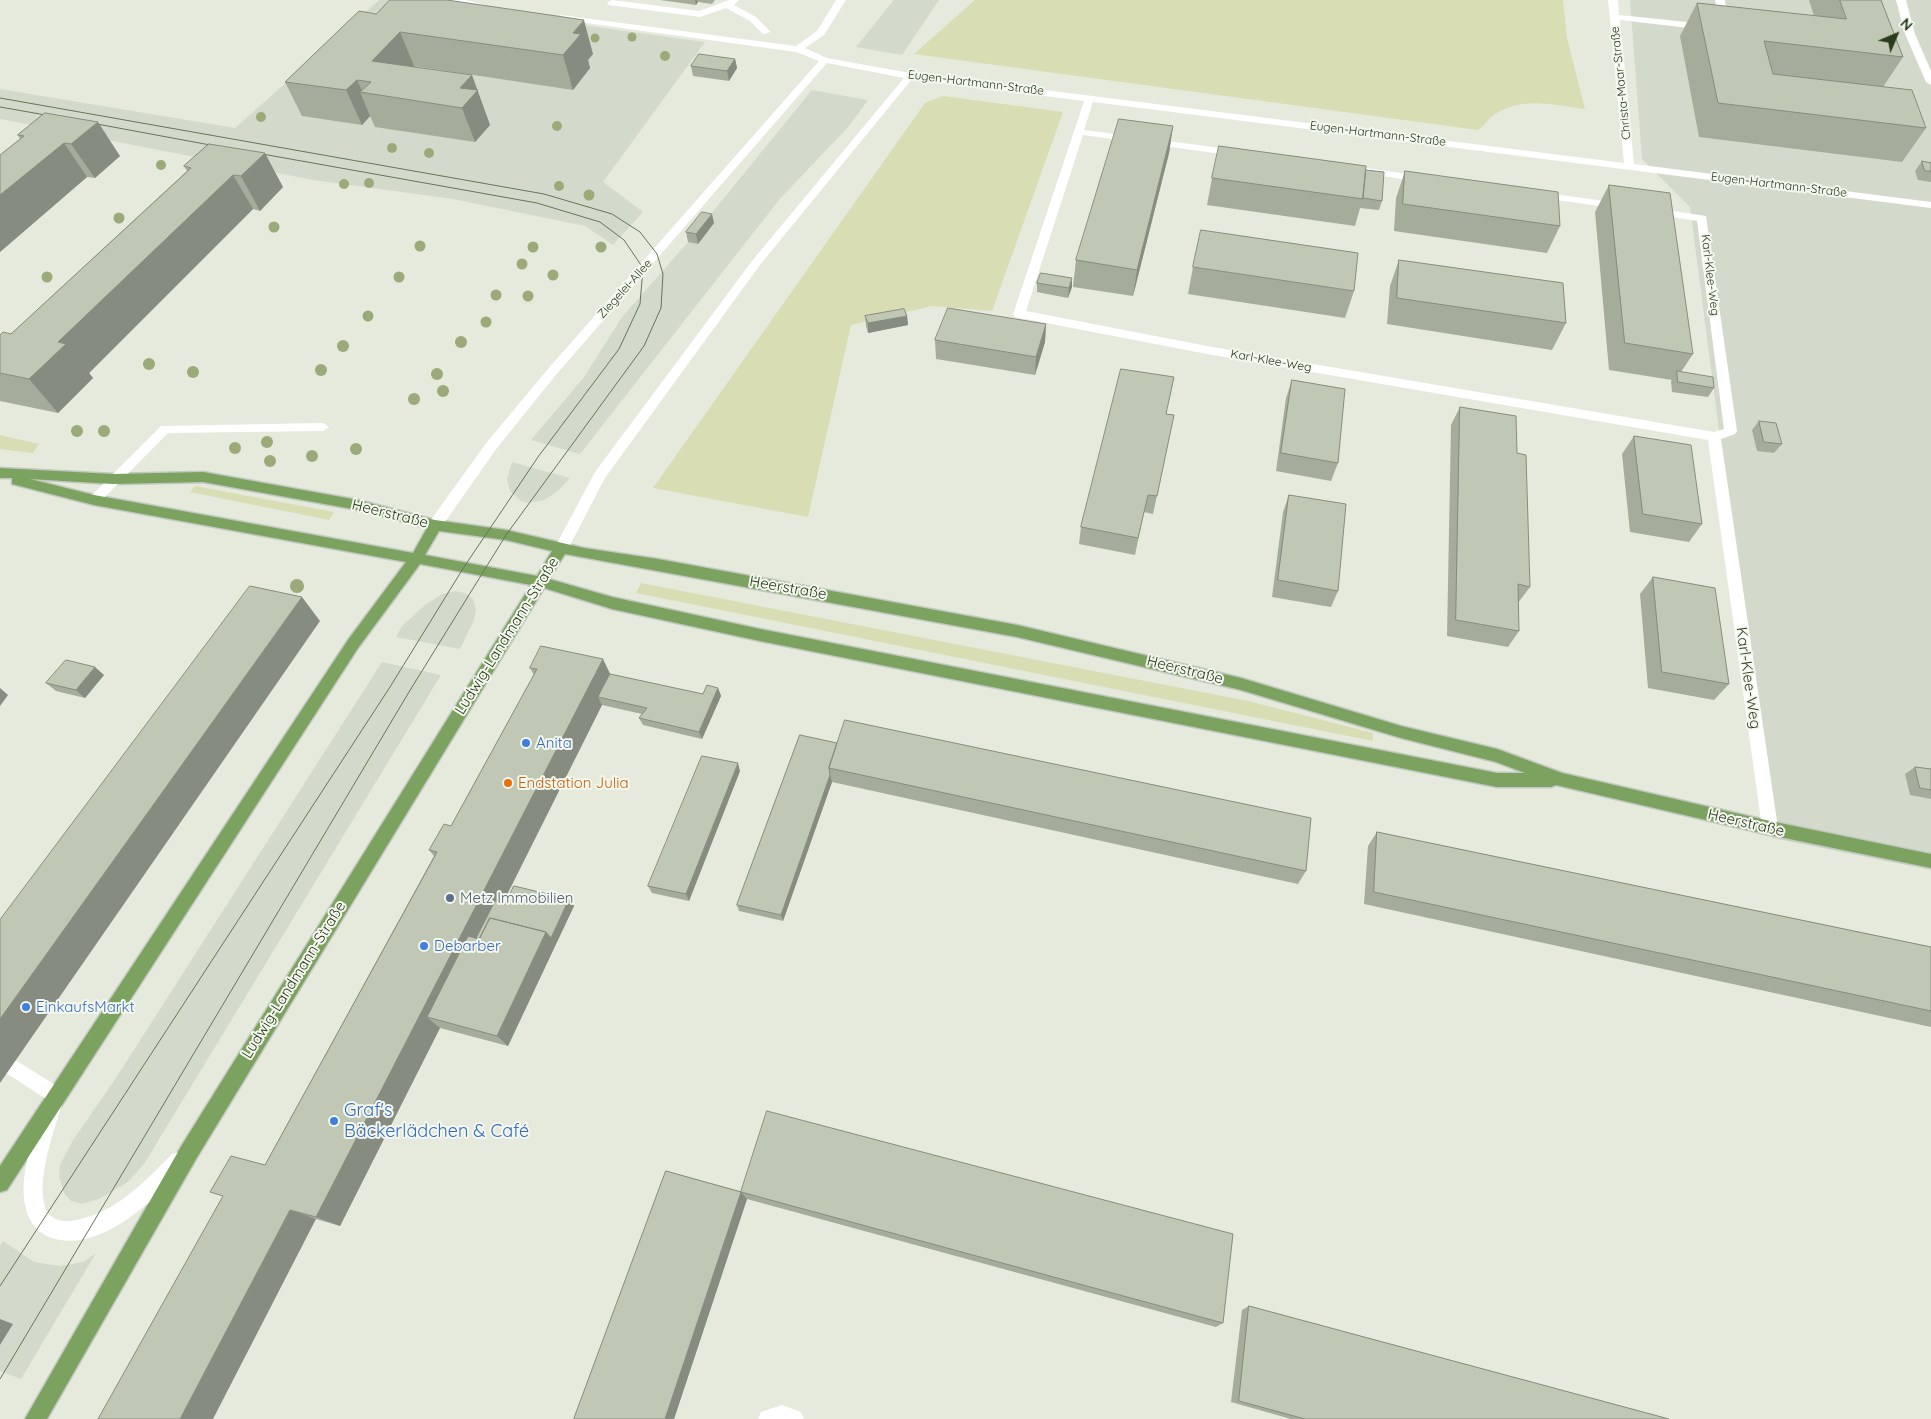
<!DOCTYPE html>
<meta charset="utf-8">
<style>
body{margin:0}
#map{position:relative;width:1931px;height:1419px;overflow:hidden;background:#e5eadd;font-family:Quicksand,sans-serif}
canvas{display:block}
.north{position:absolute;left:1871px;top:10px;width:50px;height:50px;-webkit-text-stroke:4px #f4f7ee;paint-order:stroke;rotate:45deg;font-size:14px;font-weight:700;line-height:20px;text-align:center;color:#2a3a1e}
.north::after{content:'';display:block;margin:auto;width:18px;height:22px;background:#2a3a1e;clip-path:polygon(50% 0,100% 100%,50% 72%,0 100%)}
</style>
<div id="map">
<canvas width="1931" height="1419"></canvas>
<div class="north">N</div>
</div>
<script>
const g = document.querySelector('canvas').getContext('2d');
g.lineJoin = 'round';
function paint(path, color) {
  g.fillStyle = color;
  g.fill(path, 'evenodd');
}
function stroke(path, color, width, dash) {
  g.strokeStyle = color;
  g.lineWidth = width;
  g.lineCap = dash ? 'butt' : 'round';
  g.setLineDash(dash || []);
  g.stroke(path);
}
function drawText(font, color, halo, rows, align = 'center') {
  g.font = font + ' Quicksand,sans-serif';
  g.lineWidth = 4;
  g.setLineDash([]);
  g.textBaseline = 'middle';
  g.strokeStyle = halo;
  g.fillStyle = color;
  for (const [text, x, y, turn = 0] of rows) {
    g.save();
    g.translate(x, y);
    g.rotate((+turn || 0) * Math.PI / 180);
    g.textAlign = isNaN(turn) ? turn : align;
    if (halo) g.strokeText(text, 0, 0);
    g.fillText(text, 0, 0);
    g.restore();
  }
}
paint(new Path2D(`
 M 379,0 L 401,0 L 705,42 L 603,182 L 643,212 L 613,245 L 585,226 L 453,199 L 313,180 L 0,119 L 0,89 L 235,128 Z
 M 894,0 L 939,0 L 902,55 L 856,47 Z
 M 1630,0 L 1931,0 L 1931,870 L 1772,838 L 1690,207 L 1642,159 Z
 M 812,90 L 868,100 L 849,126 L 779,200 L 580,454 L 531,440 L 584,377 L 622,317 L 688,242 Z
 M 512,462 L 570,478 L 558,491 L 544,500 L 529,503 L 521,501 L 510,491 L 507,479 Z
 M 455,591 L 465,593 L 473,599 L 476,610 L 474,620 L 460,649 L 396,637 L 402,626 L 425,605 L 442,594 Z
 M 382,662 L 441,675 L 144,1164 L 128,1182 L 99,1199 L 82,1204 L 71,1201 L 64,1193 L 59,1176 L 60,1165 L 73,1140 L 114,1081 Z
 M 3,1241 L 34,1262 L 60,1266 L 83,1262 L 96,1253 L 21,1379 L 0,1371 L 0,1246 Z`), '#d4dacb');
paint(new Path2D(`
 M 975,0 L 1563,0 L 1567,38 L 1585,109 C 1553,105 1524,96 1495,114 C 1488,118 1485,126 1478,130 L 914,54 Z
 M 943,96 L 1063,112 L 992,311 L 932,306 L 851,325 L 808,517 L 653,488 L 925,103 Z
 M 0,435 L 39,444 L 33,453 L 0,449 Z
 M 195,486 L 334,512 L 329,520 L 190,492 Z
 M 641,583 L 1248,701 L 1373,733 L 1373,741 L 636,593 Z`), '#d8ddb4');
const major = new Path2D(`
 M 0,468 L 113,474 L 203,472 L 358,500 L 435,520 L 506,530 L 584,548 L 658,559 L 1017,625 L 1241,678 L 1401,726 L 1497,749 L 1562,773 L 1770,821 L 1931,854 L 1931,868 L 1770,835 L 1556,785 L 1551,787 L 1497,787 L 760,641 L 612,609 L 544,588 L 196,1159 L 47,1419 L 25,1419 L 182,1145 L 531,585 L 420,564 L 358,648 L 7,1190 L 0,1192 L 0,1166 L 348,640 L 406,562 L 94,505 L 12,484 L 12,478 L 0,478 ZM 30,479 L 113,484 L 203,482 L 358,510 L 427,528 L 413,553 L 94,495 ZM 439,531 L 506,540 L 552,551 L 537,576 L 425,555 ZM 565,554 L 1017,637 L 1241,690 L 1401,738 L 1496,762 L 1525,773 L 1497,773 L 760,629 L 612,597 L 549,579 Z`);
stroke(major, '#c3c8c0', 3);
paint(new Path2D(`
 M 446,0 L 466,0 L 489,6 L 484,9 Z
 M 612,0 L 699,11 L 729,0 L 739,0 L 734,5 L 756,17 L 771,32 L 763,34 L 750,21 L 726,8 L 700,17 L 609,5 L 607,3 Z
 M 836,0 L 846,0 L 824,35 L 805,48 L 827,58 L 910,73 L 1624,163 L 1608,0 L 1618,0 L 1619,15 L 1706,24 L 1711,27 L 1706,30 L 1620,20 L 1634,164 L 1931,202 L 1931,208 L 1093,102 L 1084,130 L 1236,150 L 1241,153 L 1236,156 L 1083,135 L 1026,311 L 1207,346 L 1714,432 L 1724,429 L 1697,221 L 1653,214 L 1648,211 L 1653,208 L 1706,216 L 1737,431 L 1735,434 L 1721,439 L 1778,828 L 1776,833 L 1770,835 L 1764,833 L 1762,828 L 1708,440 L 1207,354 L 1015,317 L 1013,314 L 1084,101 L 912,79 L 760,265 L 605,478 L 567,551 L 557,551 L 555,547 L 595,472 L 752,261 L 904,78 L 827,63 L 555,376 L 497,448 L 440,529 L 430,529 L 428,525 L 430,521 L 487,442 L 547,370 L 819,61 L 796,52 L 564,20 L 559,17 L 561,15 L 796,46 L 817,31 Z
 M 1715,0 L 1725,0 L 1728,28 L 1720,26 Z
 M 1896,0 L 1906,0 L 1915,34 L 1931,71 L 1931,85 L 1926,82 L 1905,34 Z
 M 1366,168 L 1422,176 L 1427,179 L 1422,182 L 1362,173 L 1362,169 Z
 M 1539,192 L 1620,203 L 1625,206 L 1620,209 L 1535,197 L 1535,193 Z
 M 323,423 L 329,427 L 323,431 L 168,433 L 99,503 L 94,505 L 87,500 L 161,426 Z
 M 12,1058 L 62,1089 L 65,1095 C 56,1126 36,1175 45,1207 C 48,1217 58,1222 69,1221 C 113,1216 142,1184 172,1154 L 179,1152 L 186,1154 L 188,1161 L 186,1168 C 154,1199 97,1258 47,1236 C 32,1229 26,1214 24,1199 C 21,1165 36,1130 46,1099 L 6,1073 L 3,1067 L 6,1061 Z
 M 782,1405 L 801,1412 L 804,1419 L 758,1419 L 761,1412 Z`), '#fff');
paint(major, '#7ba25f');
stroke(new Path2D(`
 M 0,98 L 544,194 L 612,214 L 640,232 L 657,254 L 663,274 L 661,308 L 644,346 L 506,535 L 409,692 L 0,1379
 M 0,107 L 57,117
 M 86,122 L 221,147
 M 0,1286 L 390,687 L 464,567 L 538,457 L 619,349 L 640,304 L 643,268 L 624,240 L 600,222 L 537,203 L 251,152`), '#657658', 1);
g.fillStyle = '#9ca978';
for (const [x, y, r] of [
 [632,37,4.5],
 [595,38,4.5],
 [665,56,5],
 [261,117,5],
 [557,126,5],
 [392,148,5],
 [429,153,5],
 [161,165,5],
 [369,183,5],
 [344,184,5],
 [559,186,5],
 [589,195,5.5],
 [119,218,5.5],
 [274,227,5.5],
 [420,246,5.5],
 [533,247,5.5],
 [601,247,5.5],
 [522,264,5.5],
 [553,275,5.5],
 [47,277,5.5],
 [399,277,5.5],
 [496,295,5.5],
 [528,296,5.5],
 [368,316,5.5],
 [486,322,5.5],
 [461,342,6],
 [343,346,6],
 [149,364,6],
 [321,370,6],
 [193,372,6],
 [437,374,6],
 [443,391,6],
 [414,399,6],
 [77,431,6],
 [104,431,6],
 [267,442,6],
 [235,448,6],
 [356,449,6],
 [312,456,6],
 [270,461,6],
 [297,586,7]
]) {
  g.beginPath();
  g.arc(x, y, r, 0, 2 * Math.PI);
  g.fill();
}
paint(new Path2D(`
 M 660,0 L 715,0 L 712,4 L 698,2 L 696,5 Z
 M 1809,0 L 1881,0 L 1903,57 L 1883,87 L 1926,128 L 1902,162 L 1699,137 L 1680,36 L 1697,3 L 1814,16 Z
 M 359,11 L 593,54 L 588,60 L 590,68 L 573,90 L 414,66 L 477,90 L 490,125 L 475,142 L 375,127 L 370,116 L 362,125 L 302,116 L 285,82 Z
 M 735,59 L 737,68 L 729,81 L 693,76 L 691,66 Z
 M 45,113 L 120,156 L 95,178 L 87,177 L 0,252 L 0,155 L 20,139 L 18,135 Z
 M 1173,126 L 1169,153 L 1133,296 L 1073,287 L 1076,260 Z
 M 209,144 L 283,187 L 260,211 L 253,209 L 89,373 L 93,378 L 58,413 L 0,401 L 0,335 L 11,334 L 187,171 L 184,166 Z
 M 1922,161 L 1931,163 L 1931,182 L 1918,180 L 1915,171 Z
 M 1366,170 L 1382,201 L 1379,210 L 1360,208 L 1355,226 L 1207,205 L 1212,178 Z
 M 1405,171 L 1560,226 L 1547,253 L 1394,231 L 1396,198 Z
 M 1609,185 L 1693,354 L 1681,372 L 1714,388 L 1708,397 L 1672,392 L 1671,381 L 1672,380 L 1609,370 L 1595,212 Z
 M 714,223 L 698,244 L 688,242 L 686,232 Z
 M 1399,260 L 1566,323 L 1552,350 L 1387,324 L 1390,286 Z
 M 1193,267 L 1354,291 L 1345,318 L 1188,294 Z
 M 1072,278 L 1072,287 L 1068,298 L 1037,292 L 1037,283 Z
 M 865,316 L 907,316 L 908,325 L 868,333 L 866,326 Z
 M 1046,324 L 1045,342 L 1035,375 L 936,359 L 935,340 Z
 M 1292,380 L 1338,463 L 1331,481 L 1276,471 L 1286,398 Z
 M 1460,407 L 1517,453 L 1530,587 L 1518,603 L 1519,631 L 1508,647 L 1447,636 L 1451,425 Z
 M 1166,414 L 1174,415 L 1153,514 L 1144,512 L 1135,555 L 1079,544 L 1081,527 Z
 M 1759,421 L 1782,444 L 1774,453 L 1757,451 L 1752,430 Z
 M 1634,436 L 1702,524 L 1689,542 L 1630,532 L 1622,454 Z
 M 1289,495 L 1338,591 L 1331,607 L 1272,597 L 1283,512 Z
 M 1653,577 L 1729,684 L 1714,700 L 1648,688 L 1640,594 Z
 M 530,668 L 610,674 L 703,694 L 718,688 L 721,696 L 702,739 L 643,725 L 639,718 L 642,714 L 602,705 L 503,903 L 505,904 L 569,899 L 574,906 L 508,1046 L 440,1028 L 340,1226 L 316,1219 L 223,1197 L 265,1165 L 434,856 L 429,850 L 451,826 L 534,675 Z
 M 104,675 L 85,698 L 56,691 L 46,683 Z
 M 800,735 L 1306,871 L 1298,884 L 832,782 L 783,921 L 739,911 L 737,905 Z
 M 1915,767 L 1931,769 L 1931,799 L 1910,795 L 1905,774 Z
 M 740,771 L 689,901 L 652,893 L 648,886 Z
 M 1377,832 L 1931,947 L 1931,1027 L 1364,904 L 1368,846 Z
 M 666,1171 L 1223,1323 L 1216,1327 L 747,1199 L 674,1419 L 574,1419 Z
 M 1249,1306 L 1669,1419 L 1291,1419 L 1231,1402 L 1242,1310 Z`), '#a5ac9c');
paint(new Path2D(`
 M 695,0 L 697,0 L 698,2 L 696,5 Z
 M 584,20 L 593,54 L 588,60 L 590,68 L 573,90 L 563,55 L 573,33 Z
 M 400,32 L 414,66 L 386,95 L 372,61 Z
 M 735,59 L 737,68 L 729,81 L 727,71 Z
 M 472,75 L 490,125 L 475,142 L 462,108 L 460,88 Z
 M 357,80 L 363,93 L 360,92 L 370,116 L 362,125 L 346,90 Z
 M 98,122 L 120,156 L 95,178 L 71,144 Z
 M 1173,126 L 1169,153 L 1133,296 L 1137,270 Z
 M 64,143 L 87,177 L 0,252 L 0,195 Z
 M 265,153 L 283,187 L 260,211 L 241,176 Z
 M 233,175 L 253,209 L 89,373 L 93,378 L 58,413 L 29,379 L 58,342 Z
 M 712,214 L 714,223 L 698,244 L 696,234 Z
 M 1072,278 L 1072,287 L 1068,298 L 1069,288 Z
 M 907,316 L 908,325 L 868,333 L 868,323 Z
 M 1046,324 L 1045,342 L 1035,375 L 1036,357 Z
 M 302,597 L 320,621 L 0,1083 L 0,1019 Z
 M 603,659 L 614,682 L 598,697 L 602,705 L 482,944 L 427,1017 L 440,1028 L 340,1226 L 316,1217 Z
 M 95,667 L 104,675 L 85,698 L 76,690 Z
 M 0,688 L 8,695 L 0,706 Z
 M 718,688 L 721,696 L 702,739 L 699,732 Z
 M 738,763 L 740,771 L 689,901 L 686,894 Z
 M 830,775 L 832,782 L 783,921 L 781,915 Z
 M 569,899 L 574,906 L 556,944 L 551,938 Z
 M 546,932 L 556,944 L 508,1046 L 497,1036 Z
 M 741,1192 L 747,1199 L 674,1419 L 665,1419 Z
 M 290,1210 L 316,1219 L 213,1419 L 180,1419 Z
 M 0,1319 L 13,1324 L 0,1345 Z`), '#868c7f');
const building = new Path2D(`
 M 390,0 L 447,0 L 584,20 L 573,33 L 581,34 L 563,55 L 400,32 L 372,61 L 472,75 L 460,88 L 478,90 L 462,108 L 360,92 L 371,82 L 357,80 L 346,90 L 285,82 L 359,11 L 376,14 Z
 M 1840,0 L 1881,0 L 1903,57 L 1764,41 L 1773,74 L 1912,90 L 1926,128 L 1718,103 L 1697,3 L 1846,19 Z
 M 699,54 L 735,59 L 727,71 L 691,66 Z
 M 45,113 L 98,122 L 71,144 L 64,143 L 0,195 L 0,155 L 24,136 L 18,135 Z
 M 1119,119 L 1173,126 L 1137,270 L 1076,260 Z
 M 209,144 L 265,153 L 241,176 L 233,175 L 58,342 L 66,344 L 29,379 L 0,373 L 0,335 L 3,332 L 11,334 L 191,168 L 184,166 Z
 M 1219,146 L 1366,166 L 1363,199 L 1212,178 Z
 M 1922,161 L 1931,163 L 1931,171 L 1925,171 Z
 M 1366,170 L 1384,172 L 1382,201 L 1363,198 Z
 M 1405,171 L 1558,192 L 1560,226 L 1403,204 Z
 M 1609,185 L 1670,193 L 1693,354 L 1625,343 Z
 M 702,212 L 712,214 L 696,234 L 686,232 Z
 M 1201,230 L 1358,253 L 1354,291 L 1193,267 Z
 M 1399,260 L 1563,283 L 1566,323 L 1397,298 Z
 M 1041,273 L 1072,278 L 1069,288 L 1037,283 Z
 M 948,308 L 1046,324 L 1036,357 L 935,340 Z
 M 904,309 L 907,316 L 868,323 L 865,316 Z
 M 1121,369 L 1174,377 L 1166,414 L 1174,415 L 1157,496 L 1148,495 L 1138,538 L 1081,527 Z
 M 1677,371 L 1713,377 L 1714,388 L 1678,382 Z
 M 1292,380 L 1345,389 L 1338,463 L 1281,453 Z
 M 1460,407 L 1516,416 L 1517,453 L 1526,455 L 1530,587 L 1518,584 L 1519,631 L 1456,620 Z
 M 1759,421 L 1776,423 L 1782,444 L 1764,442 Z
 M 1634,436 L 1691,445 L 1702,524 L 1643,514 Z
 M 1289,495 L 1346,504 L 1338,591 L 1278,580 Z
 M 1653,577 L 1715,588 L 1729,684 L 1662,672 Z
 M 250,586 L 302,597 L 0,1019 L 0,920 Z
 M 541,646 L 603,659 L 316,1217 L 290,1210 L 180,1419 L 98,1419 L 223,1196 L 210,1192 L 231,1156 L 265,1165 L 437,852 L 429,850 L 444,824 L 451,826 L 537,669 L 530,668 Z
 M 66,660 L 95,667 L 76,690 L 46,683 Z
 M 610,674 L 703,694 L 707,685 L 718,688 L 699,732 L 639,718 L 647,708 L 598,697 Z
 M 845,720 L 1311,818 L 1306,871 L 829,768 Z
 M 800,735 L 837,743 L 829,768 L 830,775 L 781,915 L 737,905 Z
 M 702,756 L 738,763 L 686,894 L 648,886 Z
 M 1915,767 L 1931,769 L 1931,790 L 1920,788 Z
 M 1377,832 L 1931,947 L 1931,1011 L 1374,892 Z
 M 514,886 L 569,899 L 551,938 L 546,932 L 490,918 L 479,939 L 476,938 L 495,901 L 505,904 Z
 M 490,918 L 546,932 L 497,1036 L 427,1017 L 468,936 L 479,939 Z
 M 767,1111 L 1233,1234 L 1223,1323 L 741,1192 Z
 M 666,1171 L 741,1192 L 665,1419 L 574,1419 Z
 M 1249,1306 L 1669,1419 L 1305,1419 L 1239,1401 Z`);
paint(building, '#c0c8b5');
stroke(building, '#868c7f', 1);
for (const [x, y, r, color] of [
 [526,743,5,"#3f7fe0"],
 [508,783,5,"#e8710a"],
 [450,898,5,"#5c6f8a"],
 [424,946,5,"#3f7fe0"],
 [26,1007,5,"#3f7fe0"],
 [334,1121,5,"#3f7fe0"]
]) {
  const dot = new Path2D();
  dot.arc(x, y, r, 0, 2 * Math.PI);
  g.fillStyle = color;
  g.fill(dot);
  stroke(dot, '#f4f7ee', 2);
}
drawText('12px', '#2a3a1e', '#f4f7ee', [
 ["Eugen-Hartmann-Straße",976,83,7],
 ["Christa-Maar-Straße",1621,83,-96],
 ["Eugen-Hartmann-Straße",1378,134,7],
 ["Eugen-Hartmann-Straße",1779,185,7],
 ["Karl-Klee-Weg",1710,275,83],
 ["Ziegelei-Allee",625,289,-48],
 ["Karl-Klee-Weg",1271,361,10]
]);
drawText('15px', '#2a3a1e', '#f4f7ee', [
 ["Heerstraße",390,514,14],
 ["Heerstraße",788,588,10],
 ["Ludwig-Landmann-Straße",507,636,-58],
 ["Heerstraße",1185,670,14],
 ["Karl-Klee-Weg",1748,678,82],
 ["Heerstraße",1746,823,13],
 ["Ludwig-Landmann-Straße",294,980,-58]
]);
drawText('15px', '#366cbe', '#f4f7ee', [
 ["Anita",536,743],
 ["Debarber",434,946],
 ["EinkaufsMarkt",36,1007]
], 'left');
drawText('15px', '#c56008', '#f4f7ee', [
 ["Endstation Julia",518,783]
], 'left');
drawText('15px', '#4e5e75', '#f4f7ee', [
 ["Metz Immobilien",460,898]
], 'left');
drawText('18px', '#366cbe', '#f4f7ee', [
 ["Graf's",344,1111],
 ["Bäckerlädchen & Café",344,1132]
], 'left');
</script>
